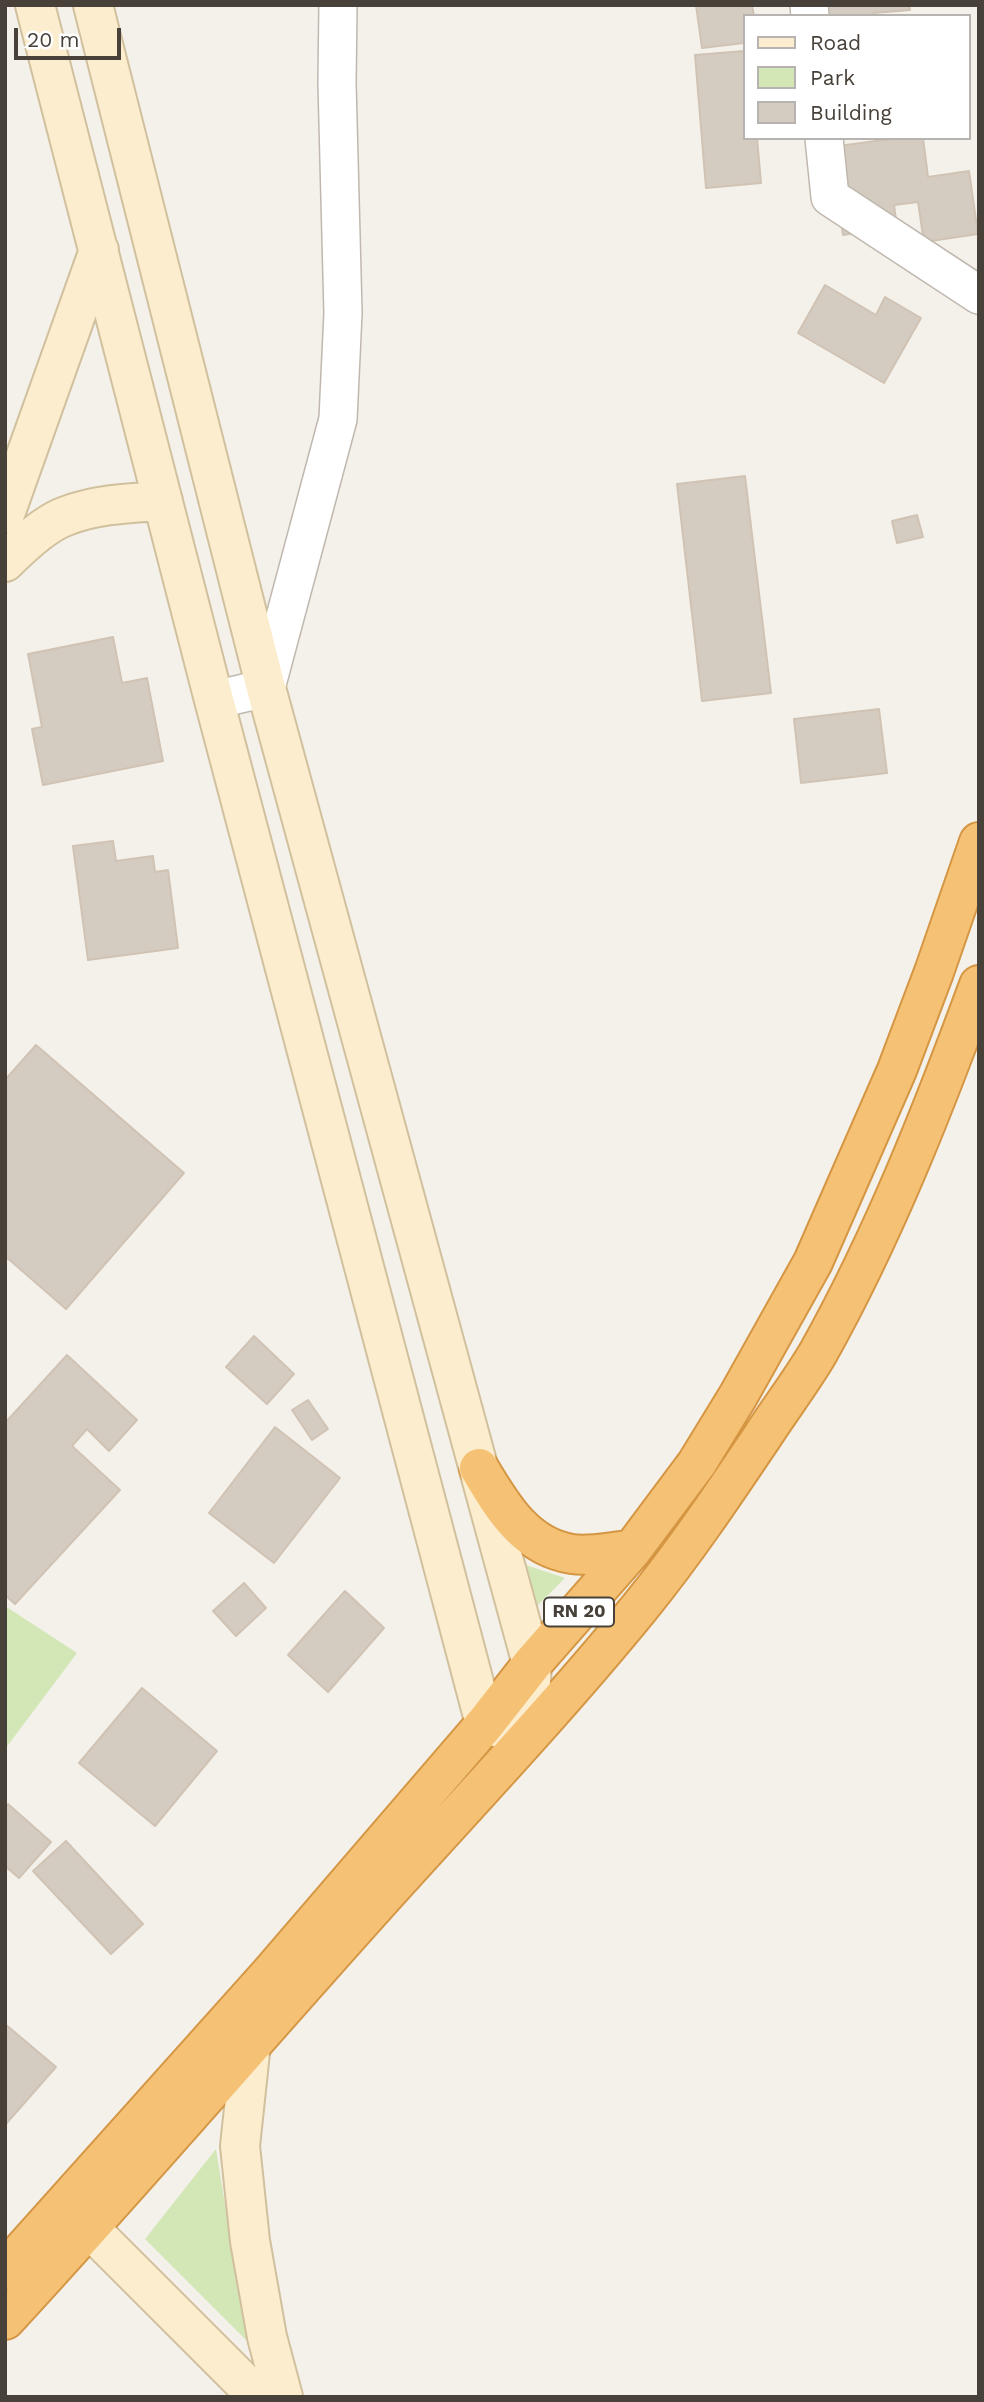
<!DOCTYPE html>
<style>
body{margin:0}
#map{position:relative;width:984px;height:2402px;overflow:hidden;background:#f4f1eb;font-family:"Work Sans",sans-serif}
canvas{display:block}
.frame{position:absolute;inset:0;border:7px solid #484139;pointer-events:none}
.legend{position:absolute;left:743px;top:14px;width:228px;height:126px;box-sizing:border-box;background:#fff;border:2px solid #b6b3b0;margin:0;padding:9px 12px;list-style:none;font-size:21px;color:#484139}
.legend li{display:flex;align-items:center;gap:14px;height:35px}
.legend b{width:35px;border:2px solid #b6b3b0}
.scale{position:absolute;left:14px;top:28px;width:107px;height:32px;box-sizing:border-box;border:4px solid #484139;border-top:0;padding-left:9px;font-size:21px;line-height:24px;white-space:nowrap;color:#484139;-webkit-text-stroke:5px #fff;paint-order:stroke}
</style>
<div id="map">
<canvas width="984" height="2402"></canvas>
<div class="frame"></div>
<ul class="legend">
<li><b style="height:9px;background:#fcedce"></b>Road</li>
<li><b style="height:19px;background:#d3e6b6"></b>Park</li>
<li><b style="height:19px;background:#d5ccc1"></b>Building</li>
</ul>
<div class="scale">20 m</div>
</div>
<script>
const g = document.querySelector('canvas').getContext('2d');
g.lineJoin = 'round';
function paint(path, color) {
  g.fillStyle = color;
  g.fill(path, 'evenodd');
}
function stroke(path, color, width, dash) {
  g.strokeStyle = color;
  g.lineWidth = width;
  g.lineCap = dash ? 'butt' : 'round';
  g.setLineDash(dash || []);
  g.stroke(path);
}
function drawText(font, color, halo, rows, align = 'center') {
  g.font = font + ' "Work Sans",sans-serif';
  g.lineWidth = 5;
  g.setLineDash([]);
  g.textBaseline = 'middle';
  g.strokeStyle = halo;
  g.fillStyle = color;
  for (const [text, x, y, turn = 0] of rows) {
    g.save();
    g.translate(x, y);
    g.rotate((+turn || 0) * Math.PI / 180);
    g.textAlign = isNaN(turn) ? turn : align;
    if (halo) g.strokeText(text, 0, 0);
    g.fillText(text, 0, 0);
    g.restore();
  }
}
paint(new Path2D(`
 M 523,1564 L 565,1578 L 537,1606 Z
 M 5,1606 L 77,1653 L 5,1749 Z
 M 216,2149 L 247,2341 L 145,2239 Z`), '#d3e6b6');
const building = new Path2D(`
 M 696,5 L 752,5 L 754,16 L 744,16 L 744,43 L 702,48 Z
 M 816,5 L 909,5 L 910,10 L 874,13 L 874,16 L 817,16 Z
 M 744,51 L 744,138 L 757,138 L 761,183 L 706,188 L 695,55 Z
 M 898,138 L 923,138 L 928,177 L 969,171 L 978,234 L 924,242 L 918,202 L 894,205 L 897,227 L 843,235 L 831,147 Z
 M 825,285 L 876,315 L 885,297 L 921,318 L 884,383 L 798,333 Z
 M 745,476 L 771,693 L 702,701 L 677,484 Z
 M 917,515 L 923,537 L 897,543 L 892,521 Z
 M 113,637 L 122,683 L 147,678 L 163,761 L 43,785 L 32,729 L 42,727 L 28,654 Z
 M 879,709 L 887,773 L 801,783 L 794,719 Z
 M 113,841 L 116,861 L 153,856 L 155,872 L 168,870 L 178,948 L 88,960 L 73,846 Z
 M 36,1045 L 184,1173 L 66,1309 L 5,1256 L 5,1080 Z
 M 254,1336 L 294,1374 L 267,1404 L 226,1367 Z
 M 67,1355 L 137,1420 L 109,1451 L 87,1429 L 72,1446 L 120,1490 L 15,1604 L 5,1595 L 5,1423 Z
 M 308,1400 L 328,1429 L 312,1440 L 292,1410 Z
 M 275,1427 L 340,1478 L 274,1563 L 209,1513 Z
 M 244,1583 L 266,1608 L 236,1636 L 213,1611 Z
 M 345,1591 L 384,1628 L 328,1692 L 288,1655 Z
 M 142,1688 L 217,1751 L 155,1826 L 79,1763 Z
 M 8,1804 L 51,1842 L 19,1878 L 5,1866 L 5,1808 Z
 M 66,1841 L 143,1924 L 111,1954 L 33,1871 Z
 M 5,2024 L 56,2067 L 5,2125 Z`);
paint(building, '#d5ccc1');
stroke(building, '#d0c3b4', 2);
const street = new Path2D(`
 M 809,5 L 810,16
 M 824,138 L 830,197 L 979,295
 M 214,700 L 266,688 L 338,419 L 343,313 L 337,83 L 338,5`);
const secondary = new Path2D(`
 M 35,5 L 214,700 L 485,1724 L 528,1736 L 532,1664 L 266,688 L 93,5
 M 5,514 L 99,250
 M 5,562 C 20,547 46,523 66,516 C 97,504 130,503 163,501
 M 251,2043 L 240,2146 L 250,2241 L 267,2337 L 283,2397
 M 89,2228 L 258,2397`);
const highway = new Path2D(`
 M 479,1468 C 501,1505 525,1547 572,1554 C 590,1557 613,1551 632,1550
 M 5,2270 L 270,1974 L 485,1724 L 532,1664 L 632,1550 L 697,1463 L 738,1396 L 813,1262 L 897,1070 L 934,972 L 979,842
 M 5,2320 C 136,2178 261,2032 390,1889 C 474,1796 561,1704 640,1607 C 684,1553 723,1495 762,1437 C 780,1409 801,1382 818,1353 C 883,1237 933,1110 979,985`);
stroke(street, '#c0b8ae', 40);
stroke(secondary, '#d1c09d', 42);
stroke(highway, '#d59644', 42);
stroke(street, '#fff', 37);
stroke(secondary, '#fcedce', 38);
stroke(highway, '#f5c275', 38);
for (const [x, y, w] of [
 [579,1612,70]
]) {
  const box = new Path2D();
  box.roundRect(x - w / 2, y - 14.5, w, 29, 5);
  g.fillStyle = '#fff';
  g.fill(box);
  stroke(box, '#484139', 2);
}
drawText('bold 18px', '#484139', null, [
 ["RN 20",579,1612]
]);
</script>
